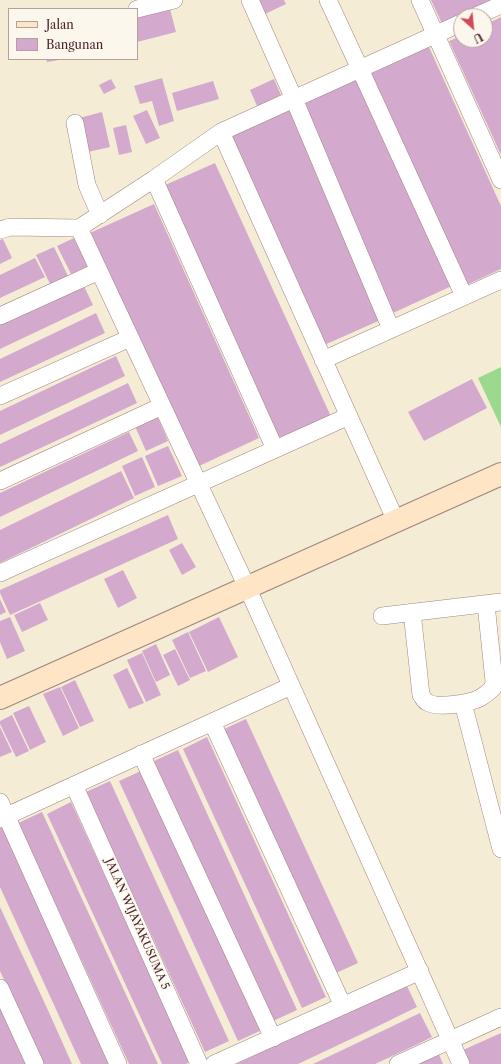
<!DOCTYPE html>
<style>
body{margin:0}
#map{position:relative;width:501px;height:1064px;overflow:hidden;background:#f5ecd6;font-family:"Libre Caslon Text",serif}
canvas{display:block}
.legend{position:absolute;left:8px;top:8px;width:130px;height:52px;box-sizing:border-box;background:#fbf7ec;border:1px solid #b4a19f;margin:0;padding:5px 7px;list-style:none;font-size:12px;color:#4a1f2b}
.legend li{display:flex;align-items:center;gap:8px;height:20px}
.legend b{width:20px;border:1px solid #b4a19f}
.north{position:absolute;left:453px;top:8px;width:40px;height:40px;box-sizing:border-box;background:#fbf7ec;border:1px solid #b4a19f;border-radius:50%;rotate:153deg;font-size:11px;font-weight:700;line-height:16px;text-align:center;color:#4a1f2b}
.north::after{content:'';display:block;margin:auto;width:14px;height:18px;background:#d1495b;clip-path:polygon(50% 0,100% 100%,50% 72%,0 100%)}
</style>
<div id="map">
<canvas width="501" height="1064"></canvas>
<ul class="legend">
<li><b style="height:5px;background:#fde5c5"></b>Jalan</li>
<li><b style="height:11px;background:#d3aace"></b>Bangunan</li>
</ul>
<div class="north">U</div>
</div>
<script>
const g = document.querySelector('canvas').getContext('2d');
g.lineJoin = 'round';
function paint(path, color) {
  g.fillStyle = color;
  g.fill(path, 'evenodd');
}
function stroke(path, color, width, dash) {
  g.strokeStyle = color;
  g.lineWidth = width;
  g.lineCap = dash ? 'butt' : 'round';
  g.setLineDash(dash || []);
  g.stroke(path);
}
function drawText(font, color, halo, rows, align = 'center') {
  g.font = font + ' "Libre Caslon Text",serif';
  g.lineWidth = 3;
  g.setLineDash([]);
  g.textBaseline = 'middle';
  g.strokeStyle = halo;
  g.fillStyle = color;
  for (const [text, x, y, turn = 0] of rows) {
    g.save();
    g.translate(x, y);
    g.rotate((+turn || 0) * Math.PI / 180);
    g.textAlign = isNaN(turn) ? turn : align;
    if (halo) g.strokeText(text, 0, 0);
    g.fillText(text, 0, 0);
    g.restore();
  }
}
paint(new Path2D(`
 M 501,367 L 501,427 L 478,378 Z`), '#9bd98e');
paint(new Path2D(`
 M 256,0 L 284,0 L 286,4 L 263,15 Z
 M 431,0 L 499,0 L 443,26 Z
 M 170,9 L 176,32 L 137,42 L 137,17 Z
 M 501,17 L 501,155 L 449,41 L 461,36 L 461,40 L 485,40 L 485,25 Z
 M 429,47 L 501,206 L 501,269 L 462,287 L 366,76 Z
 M 46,59 L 59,59 L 59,60 L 47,62 Z
 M 360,73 L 456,284 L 393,313 L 297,102 Z
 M 162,78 L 174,121 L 159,126 L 152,101 L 140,104 L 134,86 Z
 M 111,79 L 116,88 L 104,94 L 99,85 Z
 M 274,79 L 281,95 L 257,106 L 250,90 Z
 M 213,81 L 219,99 L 177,111 L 172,93 Z
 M 289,107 L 385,318 L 322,346 L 226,136 Z
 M 147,110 L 160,138 L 146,144 L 133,116 Z
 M 102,112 L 110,147 L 88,152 L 79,118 Z
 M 126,125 L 132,152 L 119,155 L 113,128 Z
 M 215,163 L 333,421 L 281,444 L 163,186 Z
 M 154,204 L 259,438 L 197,467 L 90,233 Z
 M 74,238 L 88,266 L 71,274 L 57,246 Z
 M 3,239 L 12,258 L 0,264 L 0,240 Z
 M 54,247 L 68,276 L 50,284 L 36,255 Z
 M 35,258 L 45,277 L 0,298 L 0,275 Z
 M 84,286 L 93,305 L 0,349 L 0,325 Z
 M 96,313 L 105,333 L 0,382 L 0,359 Z
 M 116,356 L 125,376 L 0,435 L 0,411 Z
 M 472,379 L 487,408 L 424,441 L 408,412 Z
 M 128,383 L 137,403 L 0,467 L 0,444 Z
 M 156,413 L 168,441 L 146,451 L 134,424 Z
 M 129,432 L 138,451 L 0,517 L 0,493 Z
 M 168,446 L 182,476 L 158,486 L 145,456 Z
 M 142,457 L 155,487 L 135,496 L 122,466 Z
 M 121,471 L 134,498 L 0,563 L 0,530 Z
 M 168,515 L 178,539 L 10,615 L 0,593 L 0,590 Z
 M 182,543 L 196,567 L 182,575 L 169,550 Z
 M 123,570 L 137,598 L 118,608 L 104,579 Z
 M 0,599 L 6,612 L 0,615 Z
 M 40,603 L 48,620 L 22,632 L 14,615 Z
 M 10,617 L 25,651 L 7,659 L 0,642 L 0,621 Z
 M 219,617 L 238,657 L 208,672 L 189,632 Z
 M 188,632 L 206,671 L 190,678 L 172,640 Z
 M 156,644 L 170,675 L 156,682 L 142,651 Z
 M 175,649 L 190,680 L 178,686 L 163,655 Z
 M 142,653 L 161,695 L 146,702 L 127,660 Z
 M 127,668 L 144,703 L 129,709 L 113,675 Z
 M 75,680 L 94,721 L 80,727 L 61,687 Z
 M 60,687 L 79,728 L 63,736 L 43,694 Z
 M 29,706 L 46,742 L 30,750 L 13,713 Z
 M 12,715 L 29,751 L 16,757 L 0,724 L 0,721 Z
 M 246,719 L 358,963 L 334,974 L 222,730 Z
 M 0,727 L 12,752 L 0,757 Z
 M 207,737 L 326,997 L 302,1008 L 183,749 Z
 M 178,750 L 297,1010 L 273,1021 L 154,761 Z
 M 143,770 L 262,1030 L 238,1041 L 119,781 Z
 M 110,781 L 229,1041 L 205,1052 L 86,792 Z
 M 71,802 L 190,1062 L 186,1064 L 162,1064 L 54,829 L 47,814 Z
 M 42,812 L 158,1064 L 129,1064 L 63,920 L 18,823 Z
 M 0,822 L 110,1064 L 81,1064 L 0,887 Z
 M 0,907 L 47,1008 L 72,1064 L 43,1064 L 0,971 Z
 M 406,984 L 417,1007 L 368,1031 L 298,1064 L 236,1064 Z
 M 0,1007 L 26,1064 L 0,1064 Z
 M 420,1013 L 432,1037 L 416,1045 L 375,1064 L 313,1064 Z
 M 501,1033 L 501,1064 L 469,1064 L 463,1050 Z
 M 438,1052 L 443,1064 L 413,1064 Z`), '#d3aace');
const street = new Path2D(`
 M 250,0 L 294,99 L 391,329
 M 328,0 L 360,69 L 464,296
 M 420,0 L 501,180
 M 137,9 L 174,0
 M 476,16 L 501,5
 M 75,123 L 87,185 L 100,215
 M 221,132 L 396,521
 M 154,179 L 275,449
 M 79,228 L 247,587 L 461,1064
 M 0,230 L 10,227 L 79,228 L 154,179 L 221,132 L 461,23
 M 0,316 L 99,271
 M 323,360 L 501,280
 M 0,396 L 130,338
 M 0,481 L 162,406
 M 0,573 L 349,416
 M 412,612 L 421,695 C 423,697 424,701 427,702 C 437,709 470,703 480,698 C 485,695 489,692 493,688 L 494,681 L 486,604
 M 382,616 L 501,602
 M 463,703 L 501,849
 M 212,722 L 343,1006
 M 141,754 L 273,1038
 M 74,785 L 199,1064
 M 0,802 L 118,1064
 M 0,819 L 291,686
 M 0,988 L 35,1064
 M 214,1064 L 420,971
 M 398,1064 L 501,1017`);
const secondary = new Path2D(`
 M 0,698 L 501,474`);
stroke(street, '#a08680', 18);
stroke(secondary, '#a08680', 24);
stroke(street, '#fff', 17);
stroke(secondary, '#fde5c5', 22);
drawText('11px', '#4a1f2b', '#fbf7ec', [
 ["JALAN WIJAYAKUSUMA 5",137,924,66]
]);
</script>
